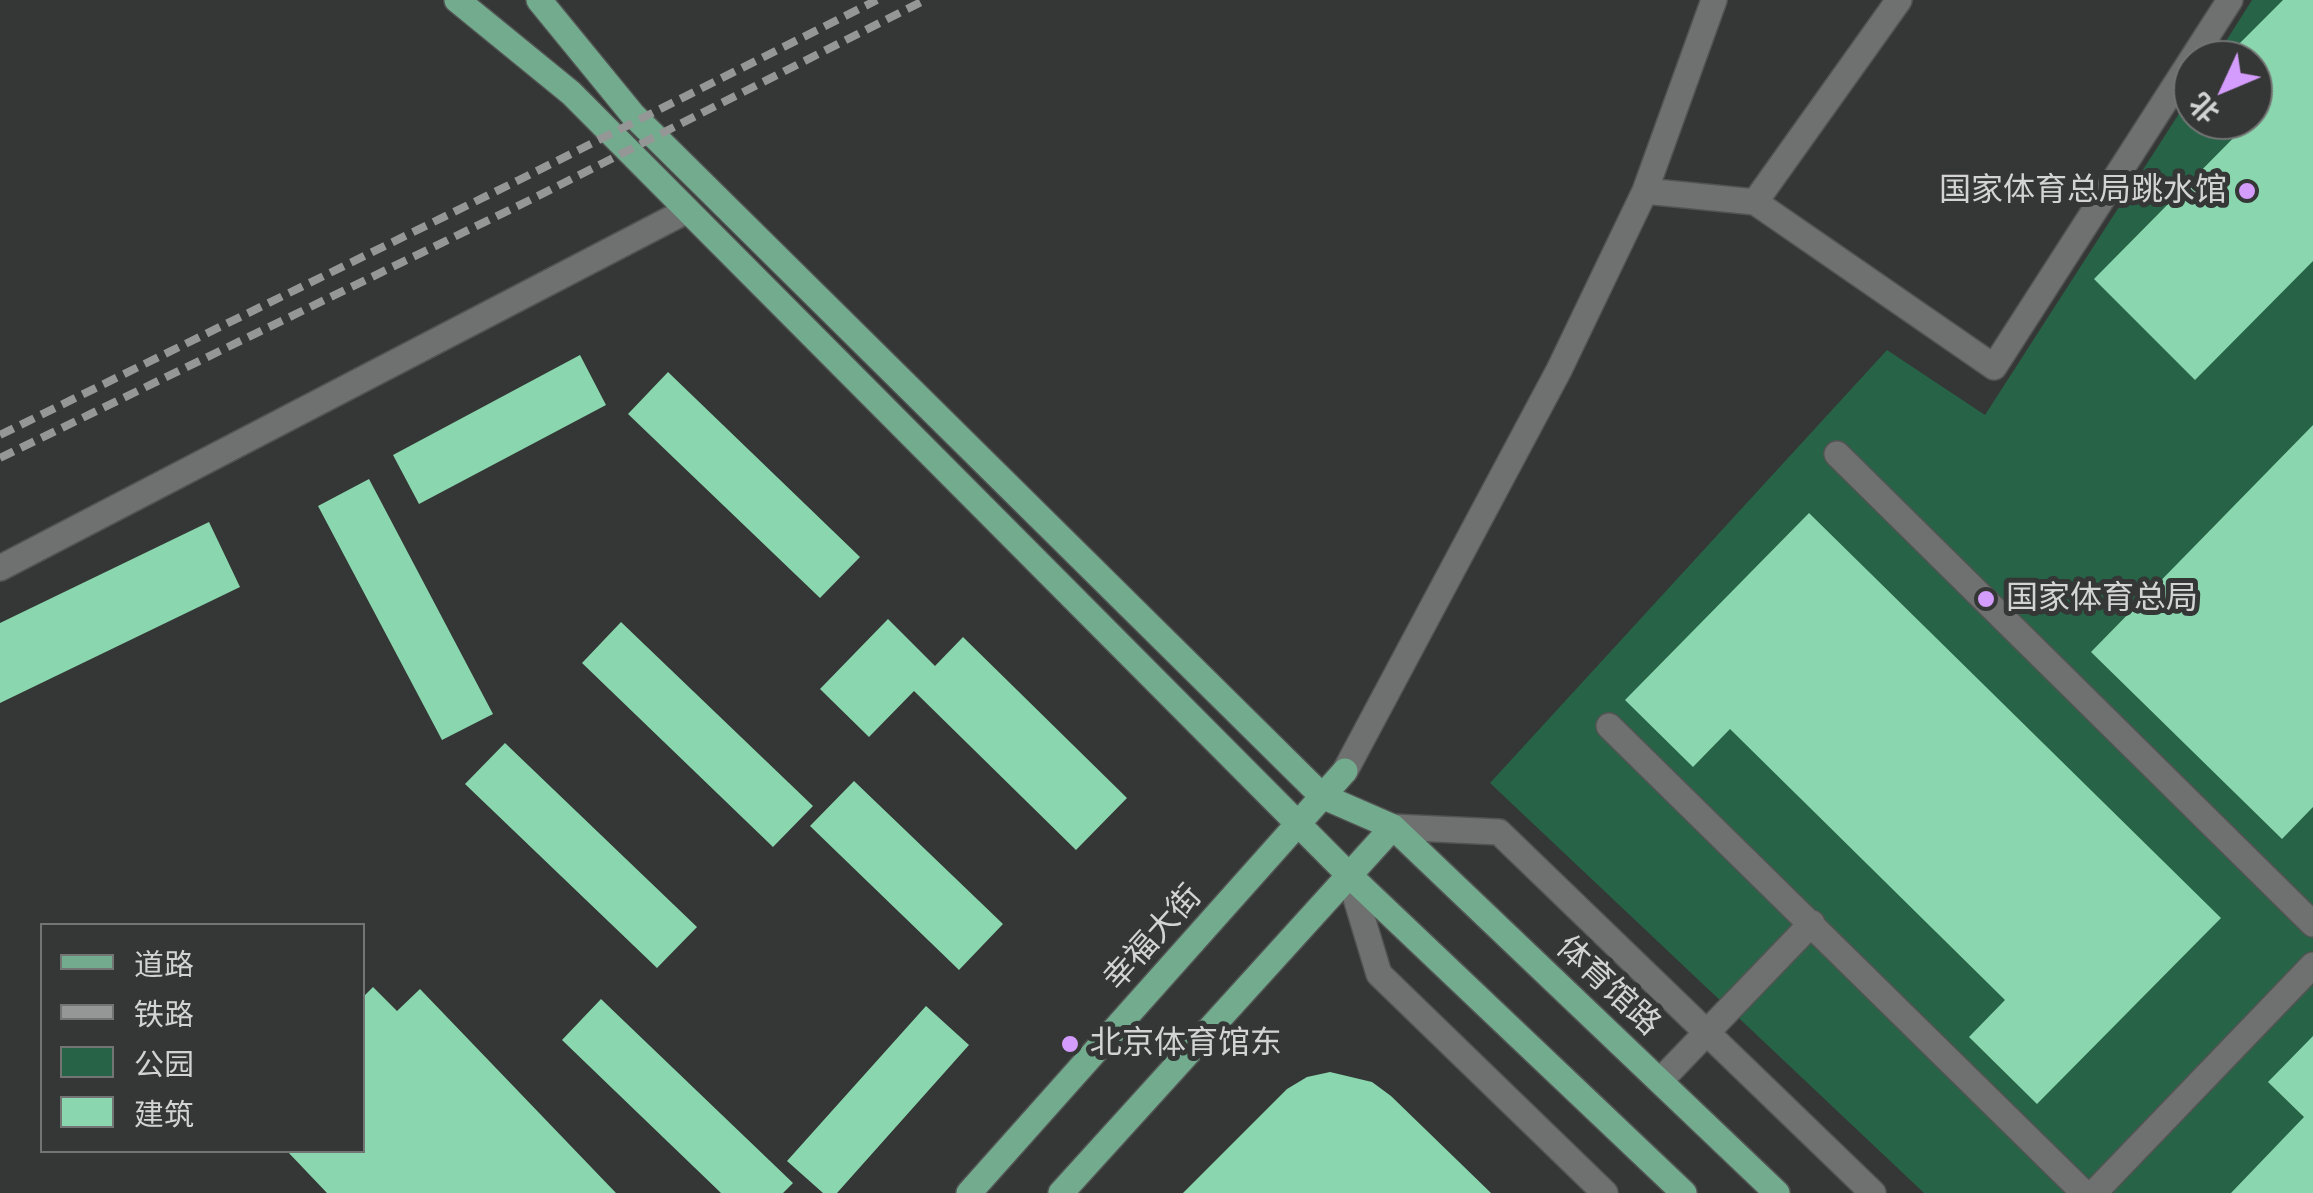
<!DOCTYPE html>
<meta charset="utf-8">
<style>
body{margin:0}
#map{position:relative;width:2313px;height:1193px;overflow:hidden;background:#343735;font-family:Literata,"Noto Sans SC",serif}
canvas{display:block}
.legend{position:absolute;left:40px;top:923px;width:325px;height:230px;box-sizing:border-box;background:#343735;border:2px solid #737574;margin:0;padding:12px 18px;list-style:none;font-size:30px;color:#d2d3d2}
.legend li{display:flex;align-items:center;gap:20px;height:50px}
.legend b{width:50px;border:2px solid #737574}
.north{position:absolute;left:2173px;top:40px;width:100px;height:100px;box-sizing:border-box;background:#343735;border:2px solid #737574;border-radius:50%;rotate:226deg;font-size:28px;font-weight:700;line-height:40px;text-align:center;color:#d2d3d2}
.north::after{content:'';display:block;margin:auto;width:35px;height:45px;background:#d49cfc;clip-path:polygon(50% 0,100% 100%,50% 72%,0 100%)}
</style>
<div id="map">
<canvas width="2313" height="1193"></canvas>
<ul class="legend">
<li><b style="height:12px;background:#72ab8e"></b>道路</li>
<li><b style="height:12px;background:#959796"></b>铁路</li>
<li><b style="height:28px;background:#276347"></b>公园</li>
<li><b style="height:28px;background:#8ad6ae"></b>建筑</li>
</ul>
<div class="north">北</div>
</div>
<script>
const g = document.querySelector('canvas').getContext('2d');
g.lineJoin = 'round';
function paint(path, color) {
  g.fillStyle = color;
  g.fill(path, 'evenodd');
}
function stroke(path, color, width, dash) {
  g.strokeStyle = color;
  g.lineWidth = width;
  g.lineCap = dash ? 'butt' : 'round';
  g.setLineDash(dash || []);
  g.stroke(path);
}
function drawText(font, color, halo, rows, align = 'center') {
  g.font = font + ' Literata,"Noto Sans SC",serif';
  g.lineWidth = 10;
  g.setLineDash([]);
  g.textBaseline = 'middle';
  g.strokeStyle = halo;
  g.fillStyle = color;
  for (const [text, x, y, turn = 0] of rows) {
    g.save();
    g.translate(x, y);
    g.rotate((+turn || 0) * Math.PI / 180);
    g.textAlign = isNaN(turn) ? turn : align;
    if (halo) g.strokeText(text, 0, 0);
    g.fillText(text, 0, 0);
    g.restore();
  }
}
paint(new Path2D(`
 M 2252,0 L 2313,0 L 2313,1193 L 1924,1193 L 1490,783 L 1887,350 L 1985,415 L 2193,92 L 2193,120 L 2253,120 L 2253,60 L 2214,60 Z`), '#276347');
paint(new Path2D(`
 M 2283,0 L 2313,0 L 2313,261 L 2195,380 L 2094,279 L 2260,111 L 2253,104 L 2253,60 L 2223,60 Z
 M 580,355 L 606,405 L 419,504 L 393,455 Z
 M 668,372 L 860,557 L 820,598 L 628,414 Z
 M 2313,425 L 2313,807 L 2282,839 L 2091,652 Z
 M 369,479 L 493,714 L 442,740 L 318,506 Z
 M 1809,513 L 2221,918 L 2037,1104 L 1969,1037 L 2005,1000 L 1730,729 L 1693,767 L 1625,700 Z
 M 209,522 L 240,587 L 0,703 L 0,623 Z
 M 888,619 L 935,666 L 963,637 L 1127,798 L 1076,850 L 914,691 L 869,737 L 820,689 Z
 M 621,622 L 813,806 L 773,847 L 582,663 Z
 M 505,743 L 697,927 L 657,968 L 465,784 Z
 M 854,781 L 1003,924 L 959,970 L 810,826 Z
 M 373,987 L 397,1011 L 420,989 L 616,1193 L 327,1193 L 286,1150 L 362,1150 L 362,998 Z
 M 601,999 L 793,1183 L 783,1193 L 721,1193 L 562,1040 Z
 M 926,1006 L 969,1045 L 837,1193 L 823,1193 L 787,1161 Z
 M 2313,1036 L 2313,1193 L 2231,1193 L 2304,1117 L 2268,1082 Z
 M 1330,1072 L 1372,1082 L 1391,1096 L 1491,1193 L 1183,1193 L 1287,1089 L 1307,1077 Z`), '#8ad6ae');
const minor = new Path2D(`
 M 1645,191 L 1755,202 L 1994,367 L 2230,0
 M 1755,202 L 1899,0
 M 1837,454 L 2313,924
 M 0,568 L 686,211
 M 1609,726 L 2084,1193
 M 1345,771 L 1559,370 L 1645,191 L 1714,0
 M 1393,827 L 1499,832 L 1873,1193
 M 1349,875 L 1379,974 L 1605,1193
 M 1661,1080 L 1812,923
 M 2094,1193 L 2313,965`);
const major = new Path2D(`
 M 457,0 L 571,93 L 1349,875 L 1684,1193
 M 539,0 L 633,115 L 1322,796 L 1393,827 L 1777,1193
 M 969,1193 L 1345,771
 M 1061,1193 L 1393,827`);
stroke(minor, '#525453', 28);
stroke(major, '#525453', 28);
stroke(minor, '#6e716f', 25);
stroke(major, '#72ab8e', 25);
stroke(new Path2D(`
 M 0,435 L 519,180 L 877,0
 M 0,458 L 532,199 L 925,0`), '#959796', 8, [15, 8]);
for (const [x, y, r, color] of [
 [2247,191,10,"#d49cfc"],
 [1986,599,10,"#d49cfc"],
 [1070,1044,10,"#d49cfc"]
]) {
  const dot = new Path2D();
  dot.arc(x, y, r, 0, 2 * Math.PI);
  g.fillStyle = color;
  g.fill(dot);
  stroke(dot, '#343735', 4);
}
drawText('32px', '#d2d3d2', '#343735', [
 ["国家体育总局跳水馆",2227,191,"right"],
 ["国家体育总局",2006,599],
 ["北京体育馆东",1090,1044]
], 'left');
drawText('32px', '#d2d3d2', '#343735', [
 ["幸福大街",1153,938,-48],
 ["体育馆路",1608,986,43]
]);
</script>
